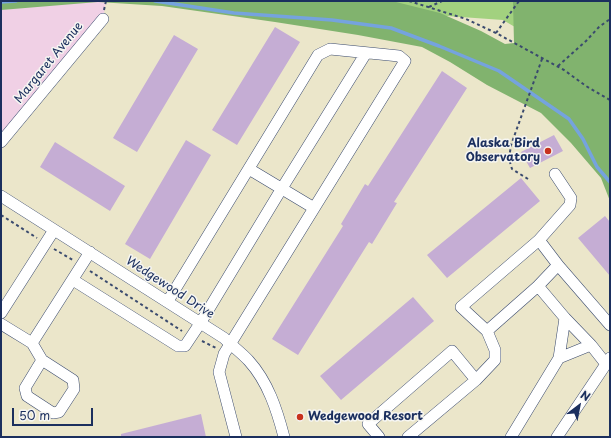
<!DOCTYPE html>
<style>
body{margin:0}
#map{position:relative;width:611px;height:438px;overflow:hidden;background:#ebe6ca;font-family:"Playpen Sans",sans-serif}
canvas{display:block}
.frame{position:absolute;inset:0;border:2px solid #1b2f5e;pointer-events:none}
.north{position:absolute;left:559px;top:386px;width:40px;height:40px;-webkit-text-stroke:3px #f6f6f2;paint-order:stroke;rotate:32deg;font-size:11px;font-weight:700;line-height:16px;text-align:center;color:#1b2f5e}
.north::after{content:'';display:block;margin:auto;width:14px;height:18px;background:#1b2f5e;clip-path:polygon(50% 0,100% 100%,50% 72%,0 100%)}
.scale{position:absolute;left:12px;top:408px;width:81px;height:18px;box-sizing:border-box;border:2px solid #1b2f5e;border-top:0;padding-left:5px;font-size:12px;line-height:14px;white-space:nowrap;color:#1b2f5e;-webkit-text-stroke:3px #f6f6f2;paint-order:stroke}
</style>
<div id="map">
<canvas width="611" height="438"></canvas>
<div class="frame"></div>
<div class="north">N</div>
<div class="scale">50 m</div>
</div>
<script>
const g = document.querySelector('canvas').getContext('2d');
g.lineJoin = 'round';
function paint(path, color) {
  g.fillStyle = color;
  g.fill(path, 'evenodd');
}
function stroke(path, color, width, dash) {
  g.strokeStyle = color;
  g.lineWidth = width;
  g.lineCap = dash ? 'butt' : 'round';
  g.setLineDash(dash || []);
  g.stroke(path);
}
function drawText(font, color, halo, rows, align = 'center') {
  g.font = font + ' "Playpen Sans",sans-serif';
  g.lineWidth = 3;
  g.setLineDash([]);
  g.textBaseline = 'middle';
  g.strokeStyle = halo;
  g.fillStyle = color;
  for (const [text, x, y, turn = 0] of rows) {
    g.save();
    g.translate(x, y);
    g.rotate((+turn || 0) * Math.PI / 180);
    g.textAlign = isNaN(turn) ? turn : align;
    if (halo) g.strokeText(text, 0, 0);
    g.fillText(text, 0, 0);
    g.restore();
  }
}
paint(new Path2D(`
 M 16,1 L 106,1 L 103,19 L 1,142 L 1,2 Z`), '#f0d0e5');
paint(new Path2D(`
 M 323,1 L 610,1 L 610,83 L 503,20 L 433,15 Z`), '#a2d17f');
paint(new Path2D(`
 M 1,1 L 392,1 L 440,13 L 481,31 L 505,44 L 514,43 L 513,1 L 610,1 L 610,201 L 601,178 L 571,143 L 541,113 L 487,85 L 450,62 L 422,47 L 358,35 L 275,22 L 162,6 L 98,2 L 1,10 Z`), '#81b36e');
stroke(new Path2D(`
 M 155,1 L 234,13 L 332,20 L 391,28 L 439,46 L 499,71 L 569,119 L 583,139 L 597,167 L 610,182
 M 1,2 L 16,1`), '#75a3de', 3.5);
paint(new Path2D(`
 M 275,27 L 300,42 L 237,145 L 212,130 Z
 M 174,35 L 198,49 L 137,152 L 113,138 Z
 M 442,71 L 467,88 L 394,202 L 397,203 L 372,244 L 369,242 L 298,355 L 272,339 L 343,226 L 341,224 L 365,184 L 368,186 Z
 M 554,135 L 563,151 L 530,168 L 521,152 Z
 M 186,140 L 211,155 L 150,259 L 125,244 Z
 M 55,142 L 125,186 L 110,211 L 40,167 Z
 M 521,178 L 540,201 L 447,278 L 427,255 Z
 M 605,216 L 610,222 L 610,276 L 578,238 Z
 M 413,297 L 434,321 L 341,400 L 320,376 Z
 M 201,414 L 206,437 L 121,437 L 121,434 Z`), '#c5add4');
const minor = new Path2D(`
 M 1,142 L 103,19
 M 249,169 L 314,208
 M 1,196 L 224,338 C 232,346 242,353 249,361 C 268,382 277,410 284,437
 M 539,240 L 570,205 L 571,198 L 555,174
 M 558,265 L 610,325
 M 73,280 L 178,346 L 185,346 L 201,322 L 279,193 L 366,53
 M 168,301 L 318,55 L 330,49 L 399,56 L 405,61 L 224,354 L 219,372 L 236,437
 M 1,313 L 54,230
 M 565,318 L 591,345 L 606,364
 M 1,324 L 32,343 L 90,252
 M 487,331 L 461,307 L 539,240 L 558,265 L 538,286
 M 32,343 L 42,360 L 25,388 L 27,396 L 53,413 L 59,412 L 74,389 L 73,380 L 42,360
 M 559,358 L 591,345
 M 379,437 L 368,424 L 452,351 L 476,380
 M 408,437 L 476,380 L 495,360 L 495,350 L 487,331 L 538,286 L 565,318 L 559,358 L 511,437
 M 557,437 L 610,358`);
stroke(minor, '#3a4a6e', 12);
stroke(new Path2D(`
 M 409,1 L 466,19 L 496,33 L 564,70 L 586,86 L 610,100
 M 429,7 L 442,1
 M 104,10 L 106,1
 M 496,33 L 519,1
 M 558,66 L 586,41 L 599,27 L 610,19
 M 528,179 L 512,169 L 509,159 L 511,145 L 542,59
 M 1,215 L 37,238
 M 54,249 L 73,260
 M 90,271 L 182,331
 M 202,341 L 216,348`), '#3a4a6e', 2, [3, 3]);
stroke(minor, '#fff', 11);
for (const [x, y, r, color] of [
 [548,151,4,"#c8321e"],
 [300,417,4,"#c8321e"]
]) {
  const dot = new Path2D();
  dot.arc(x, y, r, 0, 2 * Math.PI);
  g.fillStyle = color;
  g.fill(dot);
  stroke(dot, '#f6f6f2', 1.5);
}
drawText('12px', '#1b2f5e', '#f6f6f2', [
 ["Margaret Avenue",49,63,-51],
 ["Wedgewood Drive",170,288,33]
]);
drawText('bold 12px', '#1b2f5e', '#f6f6f2', [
 ["Alaska Bird",540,144],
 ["Observatory",540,158],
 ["Wedgewood Resort",308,417,"left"]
], 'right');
</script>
